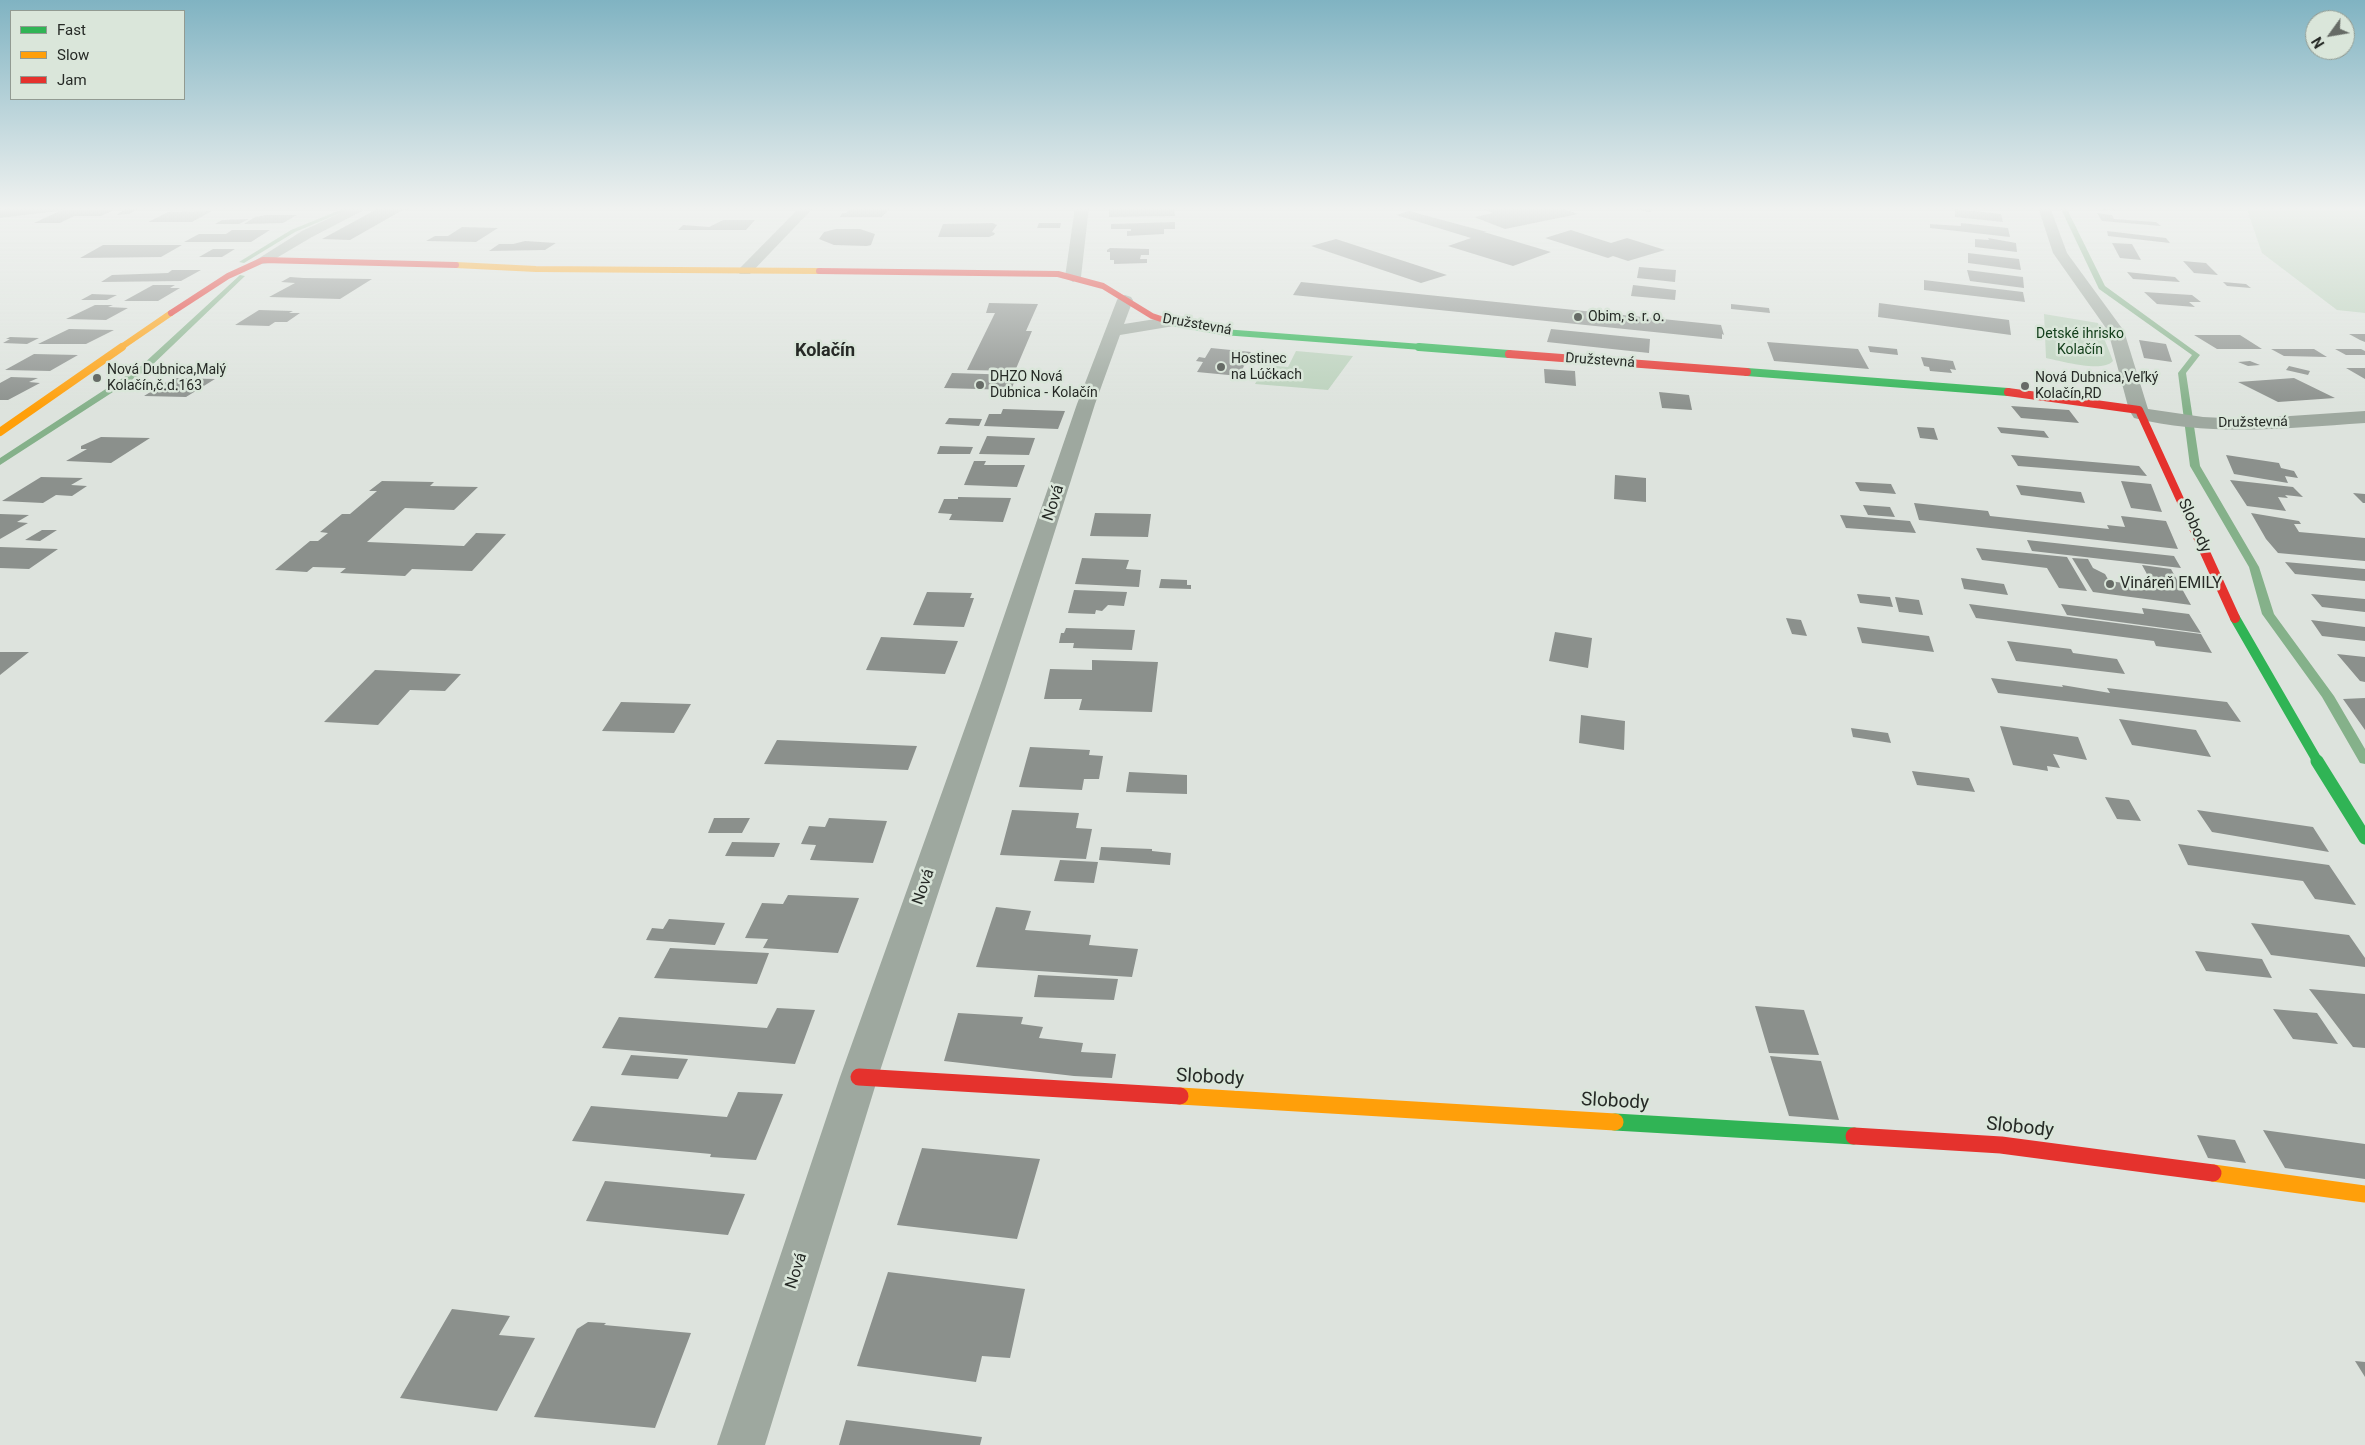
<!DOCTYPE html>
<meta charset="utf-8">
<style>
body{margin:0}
#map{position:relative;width:2365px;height:1445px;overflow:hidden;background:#dde3dd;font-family:Roboto,sans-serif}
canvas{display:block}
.legend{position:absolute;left:10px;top:10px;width:175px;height:90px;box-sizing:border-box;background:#dae6da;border:1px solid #929b92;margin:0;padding:6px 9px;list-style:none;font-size:15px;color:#262a26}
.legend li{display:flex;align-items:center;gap:10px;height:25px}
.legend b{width:25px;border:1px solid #929b92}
.north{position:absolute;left:2305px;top:10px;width:50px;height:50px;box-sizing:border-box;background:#dae6da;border:1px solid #929b92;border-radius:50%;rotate:238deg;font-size:14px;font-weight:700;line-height:20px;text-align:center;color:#262a26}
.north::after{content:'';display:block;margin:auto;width:18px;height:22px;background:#666b66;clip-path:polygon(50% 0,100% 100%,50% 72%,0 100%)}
</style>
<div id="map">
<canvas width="2365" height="1445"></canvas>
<ul class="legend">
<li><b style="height:6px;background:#30b455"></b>Fast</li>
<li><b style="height:6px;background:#ff9f0a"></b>Slow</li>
<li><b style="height:6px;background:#e5322d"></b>Jam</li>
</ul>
<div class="north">N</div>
</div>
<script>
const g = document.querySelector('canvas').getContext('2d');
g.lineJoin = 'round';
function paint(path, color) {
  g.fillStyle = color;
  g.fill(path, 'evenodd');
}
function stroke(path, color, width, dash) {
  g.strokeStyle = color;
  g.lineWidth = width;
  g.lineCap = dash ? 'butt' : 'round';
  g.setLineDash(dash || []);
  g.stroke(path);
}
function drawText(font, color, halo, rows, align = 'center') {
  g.font = font + ' Roboto,sans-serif';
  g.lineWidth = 5;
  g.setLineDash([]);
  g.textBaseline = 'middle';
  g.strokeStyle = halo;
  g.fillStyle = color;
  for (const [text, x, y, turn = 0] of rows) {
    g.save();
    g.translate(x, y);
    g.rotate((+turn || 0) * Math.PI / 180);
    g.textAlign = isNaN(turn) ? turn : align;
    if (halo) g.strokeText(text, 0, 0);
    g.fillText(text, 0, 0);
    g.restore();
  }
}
paint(new Path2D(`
 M 2246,207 L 2365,207 L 2365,313 L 2337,310 L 2262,253 Z
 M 2044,314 L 2098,323 L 2113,361 C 2103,373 2061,361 2046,358 Z
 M 1296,351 L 1353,356 L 1328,390 L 1255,384 L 1265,365 L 1288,367 Z`), '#bad1bb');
paint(new Path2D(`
 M 2060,207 L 2066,207 L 2105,286 L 2200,355 L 2186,373 L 2200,466 L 2259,567 L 2274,614 L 2334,696 L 2365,749 L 2365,764 L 2360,763 L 2322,697 L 2262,614 L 2249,567 L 2190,466 L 2178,373 L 2192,355 L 2099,289 Z
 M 345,208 L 350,209 L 295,232 L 244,263 L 239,262 L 291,230 Z
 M 240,275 L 245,276 L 147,370 L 0,465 L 0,458 L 141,366 Z`), '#85b18a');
paint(new Path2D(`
 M 852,207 L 873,207 L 872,209 L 890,208 L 882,217 L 840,217 L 842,213 L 846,213 Z
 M 1109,207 L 1174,207 L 1175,216 L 1109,217 Z
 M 1477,207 L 1558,207 L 1578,214 L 1505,229 L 1474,217 L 1493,213 Z
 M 1623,207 L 1656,207 L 1650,212 Z
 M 2095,207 L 2112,207 L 2116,211 L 2098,209 Z
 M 126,209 L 138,209 L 129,214 L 116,215 Z
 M 377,209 L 411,209 L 401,211 L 350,240 L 322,239 Z
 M 1955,209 L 2001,214 L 2003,222 L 1955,217 Z
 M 62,210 L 114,210 L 101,216 L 74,216 L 60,223 L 34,223 Z
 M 212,211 L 192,222 L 148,222 L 168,212 Z
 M 1409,211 L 1487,232 L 1484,232 L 1551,252 L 1513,266 L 1448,246 L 1471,238 L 1396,215 Z
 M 2097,213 L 2112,215 L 2114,219 L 2156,222 L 2161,226 L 2102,221 Z
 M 266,215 L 297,215 L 283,223 L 244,224 L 255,217 Z
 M 249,219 L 239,224 L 215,224 L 222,220 Z
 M 723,220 L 755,220 L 746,230 L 678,230 L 683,225 L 709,227 Z
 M 1175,222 L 1175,229 L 1164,229 L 1164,234 L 1127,236 L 1127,231 L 1131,231 L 1131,229 L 1111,229 L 1111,224 Z
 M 993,223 L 997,225 L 992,232 L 995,233 L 994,235 L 989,237 L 938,237 L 943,224 Z
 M 1039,223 L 1061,223 L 1060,228 L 1037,228 Z
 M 1961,223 L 2008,228 L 2010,237 L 1930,228 L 1930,224 L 1961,226 Z
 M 462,227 L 498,228 L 476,242 L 426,241 L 435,236 L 448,236 Z
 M 836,229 L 860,229 L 875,234 L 871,245 L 867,246 L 834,245 L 819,239 L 824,232 Z
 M 232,230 L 270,230 L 251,242 L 184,242 L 199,234 L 226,234 Z
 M 1571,230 L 1611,243 L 1627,238 L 1665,250 L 1628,261 L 1613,256 L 1608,258 L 1545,238 Z
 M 2107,231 L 2166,238 L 2170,243 L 2108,236 Z
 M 1988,238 L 2016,243 L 2017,252 L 1975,247 L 1975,239 L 1989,240 Z
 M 1336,239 L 1447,275 L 1421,283 L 1311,246 Z
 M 525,241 L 556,243 L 545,250 L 489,251 L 499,244 L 513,244 Z
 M 2112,243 L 2132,244 L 2141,260 L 2120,258 Z
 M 103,245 L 182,245 L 161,257 L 80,258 Z
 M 1110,248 L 1149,249 L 1149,255 L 1141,255 L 1140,259 L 1147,259 L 1147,263 L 1114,264 L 1114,260 L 1110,260 L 1110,252 L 1107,252 L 1107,250 Z
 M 213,249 L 235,249 L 222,257 L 199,257 Z
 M 1968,253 L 2019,259 L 2021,270 L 1968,263 Z
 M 2183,261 L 2206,263 L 2218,275 L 2194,273 Z
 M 1639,267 L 1676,270 L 1675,282 L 1637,278 Z
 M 172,270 L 201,270 L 181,281 L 101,282 L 112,275 L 168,273 Z
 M 1967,270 L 2023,277 L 2024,288 L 1970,281 Z
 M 2127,272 L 2175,277 L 2180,282 L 2133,279 Z
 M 290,277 L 304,278 L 372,279 L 340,299 L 269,297 L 295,283 L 281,282 Z
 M 1924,280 L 2023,292 L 2025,302 L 1924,290 Z
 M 1301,282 L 1721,325 L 1724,335 L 1722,334 L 1722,339 L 1293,295 Z
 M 2223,282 L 2246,284 L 2251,288 L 2227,286 Z
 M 153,285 L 175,285 L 170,288 L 180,288 L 158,301 L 124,301 Z
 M 1633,285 L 1676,290 L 1675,300 L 1631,296 Z
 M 2144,292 L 2192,295 L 2201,302 L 2189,302 L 2195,307 L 2157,304 Z
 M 92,294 L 117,295 L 107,300 L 81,300 Z
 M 989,303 L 1038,304 L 1026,331 L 1032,331 L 1015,371 L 967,370 L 995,313 L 986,313 Z
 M 1879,303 L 2009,320 L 2011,335 L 1878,317 Z
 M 1731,304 L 1769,308 L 1770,313 L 1731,309 Z
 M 95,305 L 113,305 L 108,307 L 128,308 L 106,320 L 66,319 Z
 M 259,310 L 293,311 L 289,313 L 300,313 L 287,322 L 275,322 L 269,326 L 235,325 Z
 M 69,329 L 114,330 L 86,344 L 38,344 Z
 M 1551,329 L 1650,339 L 1649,353 L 1547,342 Z
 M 2349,334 L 2365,334 L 2365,342 L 2360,340 Z
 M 2194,335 L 2240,335 L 2262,349 L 2217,349 Z
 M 10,337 L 39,338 L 27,344 L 3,343 L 10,339 L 6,339 Z
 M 2139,340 L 2166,344 L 2172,362 L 2144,358 Z
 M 1767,342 L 1858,349 L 1869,369 L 1774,361 Z
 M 1868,346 L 1897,349 L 1898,355 L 1870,352 Z
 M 1211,348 L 1251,352 L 1239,376 L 1197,372 L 1203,362 L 1196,361 L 1199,357 L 1205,358 Z
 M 2271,349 L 2314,349 L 2327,357 L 2284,356 Z
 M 2335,349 L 2361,349 L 2365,351 L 2365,355 L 2346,355 Z
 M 34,354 L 78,355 L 50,371 L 5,370 Z
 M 1921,357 L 1953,361 L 1956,370 L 1950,369 L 1952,373 L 1930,371 L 1929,367 L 1924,366 Z
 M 2250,361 L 2260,365 L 2248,366 L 2238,362 Z
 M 2289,366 L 2310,371 L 2308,375 L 2286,370 Z
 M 2346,368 L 2365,368 L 2365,379 Z
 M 1544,369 L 1575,371 L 1576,386 L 1545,383 Z
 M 952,373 L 1017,375 L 1011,390 L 944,388 Z
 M 11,377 L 38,378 L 29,382 L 40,383 L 8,400 L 0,400 L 0,383 Z
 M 173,378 L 215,379 L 186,397 L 144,396 Z
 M 2294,378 L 2335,398 L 2278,402 L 2238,382 Z
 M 1659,392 L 1689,395 L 1692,410 L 1662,408 Z
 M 2011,406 L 2069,410 L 2079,423 L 2021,418 Z
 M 1003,409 L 1065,411 L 1058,429 L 984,426 L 989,414 L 1001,414 Z
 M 949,418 L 982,419 L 979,426 L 945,424 Z
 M 1917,427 L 1934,428 L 1938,440 L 1920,438 Z
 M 1997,427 L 2044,431 L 2049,438 L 2001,433 Z
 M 987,436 L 1035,438 L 1029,455 L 979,454 Z
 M 101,437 L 150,438 L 111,463 L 66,461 L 87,449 L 81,449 L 81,446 Z
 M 940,446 L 973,447 L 970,454 L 937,454 Z
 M 2011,455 L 2139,466 L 2147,476 L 2018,466 Z
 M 2226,455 L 2279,463 L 2281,468 L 2294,471 L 2298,478 L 2285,476 L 2288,483 L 2234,474 Z
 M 974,461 L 986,461 L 984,465 L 1025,465 L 1017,487 L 964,485 Z
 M 1615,475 L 1646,478 L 1646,502 L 1614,499 Z
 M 41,477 L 83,478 L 71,485 L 87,486 L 72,496 L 56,495 L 43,503 L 2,501 Z
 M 2230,480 L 2293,487 L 2303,497 L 2285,495 L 2288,498 L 2278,497 L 2286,511 L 2247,506 Z
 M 382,481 L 434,482 L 430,486 L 478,487 L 454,510 L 405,508 L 367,542 L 464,546 L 476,533 L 506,534 L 472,571 L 412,569 L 405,576 L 340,573 L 346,568 L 313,567 L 307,572 L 275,570 L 310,541 L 318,541 L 328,533 L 320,532 L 342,514 L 350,514 L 377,491 L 369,491 Z
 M 2121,481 L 2151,484 L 2162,512 L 2131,508 Z
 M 1855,482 L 1891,484 L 1896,494 L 1860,491 Z
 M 2016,485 L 2081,492 L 2085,503 L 2021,495 Z
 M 2353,493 L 2365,494 L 2365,503 L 2363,503 Z
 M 958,497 L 1011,498 L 1003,522 L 949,520 L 952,514 L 938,513 L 944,499 L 958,499 Z
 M 1914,503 L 1988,511 L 1990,516 L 2109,529 L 2107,525 L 2125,527 L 2121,516 L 2166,521 L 2178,549 L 1919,520 Z
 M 1863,505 L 1890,507 L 1895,517 L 1868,515 Z
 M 1095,513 L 1151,514 L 1148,537 L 1090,536 Z
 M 2251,513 L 2299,521 L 2301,524 L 2294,524 L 2299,532 L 2365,538 L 2365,561 L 2278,553 L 2266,539 Z
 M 0,514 L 29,515 L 17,522 L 28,523 L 0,539 Z
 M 1840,515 L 1910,521 L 1916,533 L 1846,528 Z
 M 42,530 L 57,530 L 40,541 L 25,540 Z
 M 2027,540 L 2174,556 L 2181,568 L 2032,551 Z
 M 0,547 L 58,549 L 29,569 L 0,568 Z
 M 1976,548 L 2067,557 L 2087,591 L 2059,588 L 2047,568 L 1982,560 Z
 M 1082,558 L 1129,560 L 1126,569 L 1141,570 L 1139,587 L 1075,584 Z
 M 2072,558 L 2088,559 L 2093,568 L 2105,574 L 2109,581 L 2154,587 L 2142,565 L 2171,569 L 2191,605 L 2093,592 Z
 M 2285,562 L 2365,569 L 2365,581 L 2295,574 Z
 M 1961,578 L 2004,584 L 2008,595 L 1964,589 Z
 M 1161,579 L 1187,580 L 1187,585 L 1191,585 L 1191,589 L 1159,588 Z
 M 1074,590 L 1127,592 L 1124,606 L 1108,605 L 1102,611 L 1096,610 L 1095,614 L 1068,613 Z
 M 927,592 L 972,593 L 970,598 L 974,598 L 964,627 L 913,625 Z
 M 1857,594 L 1890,597 L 1893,607 L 1860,603 Z
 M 2311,594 L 2365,599 L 2365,612 L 2322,607 Z
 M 1895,597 L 1919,600 L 1923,615 L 1899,612 Z
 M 1969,604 L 2201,634 L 2212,653 L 2156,646 L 2154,641 L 1976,618 Z
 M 2061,604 L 2144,614 L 2142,608 L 2189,614 L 2201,633 L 2067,615 Z
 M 1786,618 L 1801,620 L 1807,636 L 1792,634 Z
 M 2311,620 L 2365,627 L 2365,641 L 2322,636 Z
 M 1857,627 L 1929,636 L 1934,652 L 1862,643 Z
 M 1066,628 L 1135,630 L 1132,650 L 1073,648 L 1074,643 L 1059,643 L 1061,633 L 1064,633 Z
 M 1555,632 L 1592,638 L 1588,668 L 1549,661 Z
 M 881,637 L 958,641 L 945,674 L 866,670 Z
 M 2007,641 L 2071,649 L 2073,653 L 2117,659 L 2125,674 L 2016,661 Z
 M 0,652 L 29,652 L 0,675 Z
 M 2337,654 L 2365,657 L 2365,682 L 2360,681 Z
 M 1092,660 L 1158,662 L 1152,712 L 1079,710 L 1082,699 L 1044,699 L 1050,669 L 1092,670 Z
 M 375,670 L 461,674 L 445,691 L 410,690 L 378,725 L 324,722 Z
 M 1991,678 L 2063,687 L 2062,685 L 2110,693 L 2107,688 L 2227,702 L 2241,722 L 1998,693 Z
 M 2365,698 L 2365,730 L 2343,699 Z
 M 621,702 L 691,704 L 674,733 L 602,731 Z
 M 1581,715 L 1625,721 L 1624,750 L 1579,743 Z
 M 2119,719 L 2196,730 L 2211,757 L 2132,745 Z
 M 2000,726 L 2078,737 L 2087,760 L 2053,754 L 2060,768 L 2047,766 L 2048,771 L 2013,765 Z
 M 1851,728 L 1888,733 L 1891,743 L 1853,737 Z
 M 777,740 L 917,746 L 908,770 L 764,764 Z
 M 1030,747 L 1090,750 L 1089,755 L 1103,756 L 1099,779 L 1084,779 L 1082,790 L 1019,787 Z
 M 1912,771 L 1969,778 L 1975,792 L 1917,785 Z
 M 1129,772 L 1187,775 L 1187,794 L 1126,792 Z
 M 2105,797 L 2129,800 L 2141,821 L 2117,819 Z
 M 1012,810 L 1079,813 L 1076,828 L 1092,829 L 1086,859 L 1000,855 Z
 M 2197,810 L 2313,827 L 2329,852 L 2212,832 Z
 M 714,818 L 750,818 L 742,833 L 708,833 Z
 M 829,818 L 887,821 L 873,863 L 810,860 L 816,845 L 801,844 L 809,826 L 825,827 Z
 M 732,842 L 780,843 L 774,857 L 725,856 Z
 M 2178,844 L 2329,865 L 2356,905 L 2315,899 L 2303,881 L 2188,865 Z
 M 1101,847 L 1152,849 L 1152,851 L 1171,853 L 1170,865 L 1099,860 Z
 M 1060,860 L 1098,862 L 1094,883 L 1054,881 Z
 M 788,895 L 859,898 L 838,953 L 763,948 L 768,939 L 745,938 L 762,903 L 783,904 Z
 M 996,907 L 1031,911 L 1025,930 L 1091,935 L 1089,945 L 1138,949 L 1132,977 L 976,967 Z
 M 669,919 L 725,923 L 715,945 L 646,940 L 652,928 L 663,929 Z
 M 2251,923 L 2349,935 L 2365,958 L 2365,967 L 2271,955 Z
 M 670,948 L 769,953 L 757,984 L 654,978 Z
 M 2195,951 L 2262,959 L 2272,978 L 2206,971 Z
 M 1038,975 L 1118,979 L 1114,1000 L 1034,997 Z
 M 2309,989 L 2365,994 L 2365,1048 L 2353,1047 Z
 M 1755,1006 L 1804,1010 L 1819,1055 L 1769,1053 Z
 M 777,1008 L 815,1010 L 795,1064 L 602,1048 L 619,1017 L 767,1028 Z
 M 2273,1009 L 2317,1013 L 2338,1044 L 2293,1039 Z
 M 958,1013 L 1023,1017 L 1021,1024 L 1043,1027 L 1039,1038 L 1083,1043 L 1081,1052 L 1116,1054 L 1112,1078 L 1074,1076 L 944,1061 Z
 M 631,1055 L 688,1059 L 678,1079 L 621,1075 Z
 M 1770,1056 L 1821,1061 L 1839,1120 L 1789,1116 Z
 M 738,1092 L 783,1094 L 756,1160 L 710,1157 L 711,1154 L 572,1141 L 591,1106 L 727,1117 Z
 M 2263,1130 L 2365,1144 L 2365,1179 L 2285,1168 Z
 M 2197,1135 L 2235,1140 L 2246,1163 L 2208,1158 Z
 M 922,1148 L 1040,1159 L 1017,1239 L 897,1225 Z
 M 605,1181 L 745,1194 L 728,1235 L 586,1221 Z
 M 888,1272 L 1025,1289 L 1010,1358 L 982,1356 L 976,1382 L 857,1366 Z
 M 452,1309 L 510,1316 L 499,1335 L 535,1338 L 497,1411 L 400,1398 Z
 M 588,1322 L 606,1323 L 604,1325 L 691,1333 L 655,1428 L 534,1417 L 577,1329 Z
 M 2355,1361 L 2365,1362 L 2365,1377 Z
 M 846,1420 L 982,1437 L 980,1445 L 839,1445 Z`), '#8b908c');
paint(new Path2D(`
 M 28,207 L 66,207 L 59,211 L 0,218 L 0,210 Z
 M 353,207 L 370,207 L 312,237 L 268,263 L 263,264 L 256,260 L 302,231 Z
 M 800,207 L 814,207 L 750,274 L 740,274 L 737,271 L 740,268 Z
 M 1075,207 L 1089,207 L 1081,277 L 1073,282 L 1065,277 Z
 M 2038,207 L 2050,207 L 2067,253 L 2124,331 L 2148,409 L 2203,417 L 2245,419 L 2365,411 L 2365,423 C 2288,428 2210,437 2134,418 L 2129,410 L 2108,331 L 2053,253 Z
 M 1125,295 L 1131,297 L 1133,300 L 1124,324 L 1168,317 L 1174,318 L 1176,322 L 1174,326 L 1120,335 L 1095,404 L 1006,686 L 878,1077 L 765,1445 L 717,1445 L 840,1077 L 980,686 L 1077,404 L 1117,300 L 1119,297 Z`), '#9ea89f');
stroke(new Path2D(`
 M 1173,323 L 1223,332 L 1435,348`), '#30b455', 6);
stroke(new Path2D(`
 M 1419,347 L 1509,354
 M 1747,372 L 2008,392`), '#30b455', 8);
stroke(new Path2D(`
 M 2235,618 L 2318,762`), '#30b455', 10);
stroke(new Path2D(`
 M 2317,761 L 2365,838`), '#30b455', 13);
stroke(new Path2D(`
 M 1615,1122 L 1854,1136`), '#30b455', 17);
stroke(new Path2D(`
 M 456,265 L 536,269 L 819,271
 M 120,348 L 171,313`), '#ff9f0a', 6);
stroke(new Path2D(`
 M 0,432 L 122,347`), '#ff9f0a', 8);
stroke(new Path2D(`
 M 1180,1096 L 1615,1122
 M 2213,1173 L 2365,1194`), '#ff9f0a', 17);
stroke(new Path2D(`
 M 819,271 L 1058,274 L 1103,286 L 1152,316 L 1173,323
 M 171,313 L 228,276 L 263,260 L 456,265`), '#e5322d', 6);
stroke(new Path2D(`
 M 1509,354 L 1747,372
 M 2008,392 L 2139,410 L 2194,530`), '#e5322d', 8);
stroke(new Path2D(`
 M 2194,528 L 2235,618`), '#e5322d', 10);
stroke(new Path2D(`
 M 859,1077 L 1180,1096
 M 1854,1136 L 2001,1145 L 2213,1173`), '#e5322d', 17);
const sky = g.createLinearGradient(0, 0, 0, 409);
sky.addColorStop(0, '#80b3c2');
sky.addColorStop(0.51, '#f0f2f0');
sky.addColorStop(1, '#f0f2f000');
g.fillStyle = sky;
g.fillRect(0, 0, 2365, 409);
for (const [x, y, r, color] of [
 [1578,317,5,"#666b66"],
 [1221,367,5,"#666b66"],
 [97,378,5,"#666b66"],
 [980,385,5,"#666b66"],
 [2025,386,5,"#666b66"],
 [2110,584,5,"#666b66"]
]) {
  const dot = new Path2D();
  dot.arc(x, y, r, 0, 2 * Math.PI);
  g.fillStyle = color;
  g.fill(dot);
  stroke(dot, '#dae6da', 2);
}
drawText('14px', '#262a26', '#dae6da', [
 ["Obim, s. r. o.",1588,317],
 ["Hostinec",1231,359],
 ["na Lúčkach",1231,375],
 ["Nová Dubnica,Malý",107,370],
 ["Kolačín,č.d.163",107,386],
 ["DHZO Nová",990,377],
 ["Dubnica - Kolačín",990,393],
 ["Nová Dubnica,Veľký",2035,378],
 ["Kolačín,RD",2035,394]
], 'left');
drawText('14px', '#262a26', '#dae6da', [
 ["Družstevná",1197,325,10],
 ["Družstevná",1600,361,4],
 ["Družstevná",2253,423,-1]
]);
drawText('14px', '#14401c', '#dae6da', [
 ["Detské ihrisko",2080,334],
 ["Kolačín",2080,350]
]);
drawText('16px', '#262a26', '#dae6da', [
 ["Nová",1054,503,-72],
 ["Slobody",2194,526,65],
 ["Nová",924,887,-71],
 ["Nová",797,1271,-72]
]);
drawText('16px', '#262a26', '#dae6da', [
 ["Vináreň EMILY",2120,584]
], 'left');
drawText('bold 18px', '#262a26', '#dae6da', [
 ["Kolačín",825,351]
]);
drawText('19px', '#262a26', '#dae6da', [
 ["Slobody",1210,1078,3],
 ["Slobody",1615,1102,3],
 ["Slobody",2020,1128,6]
]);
</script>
